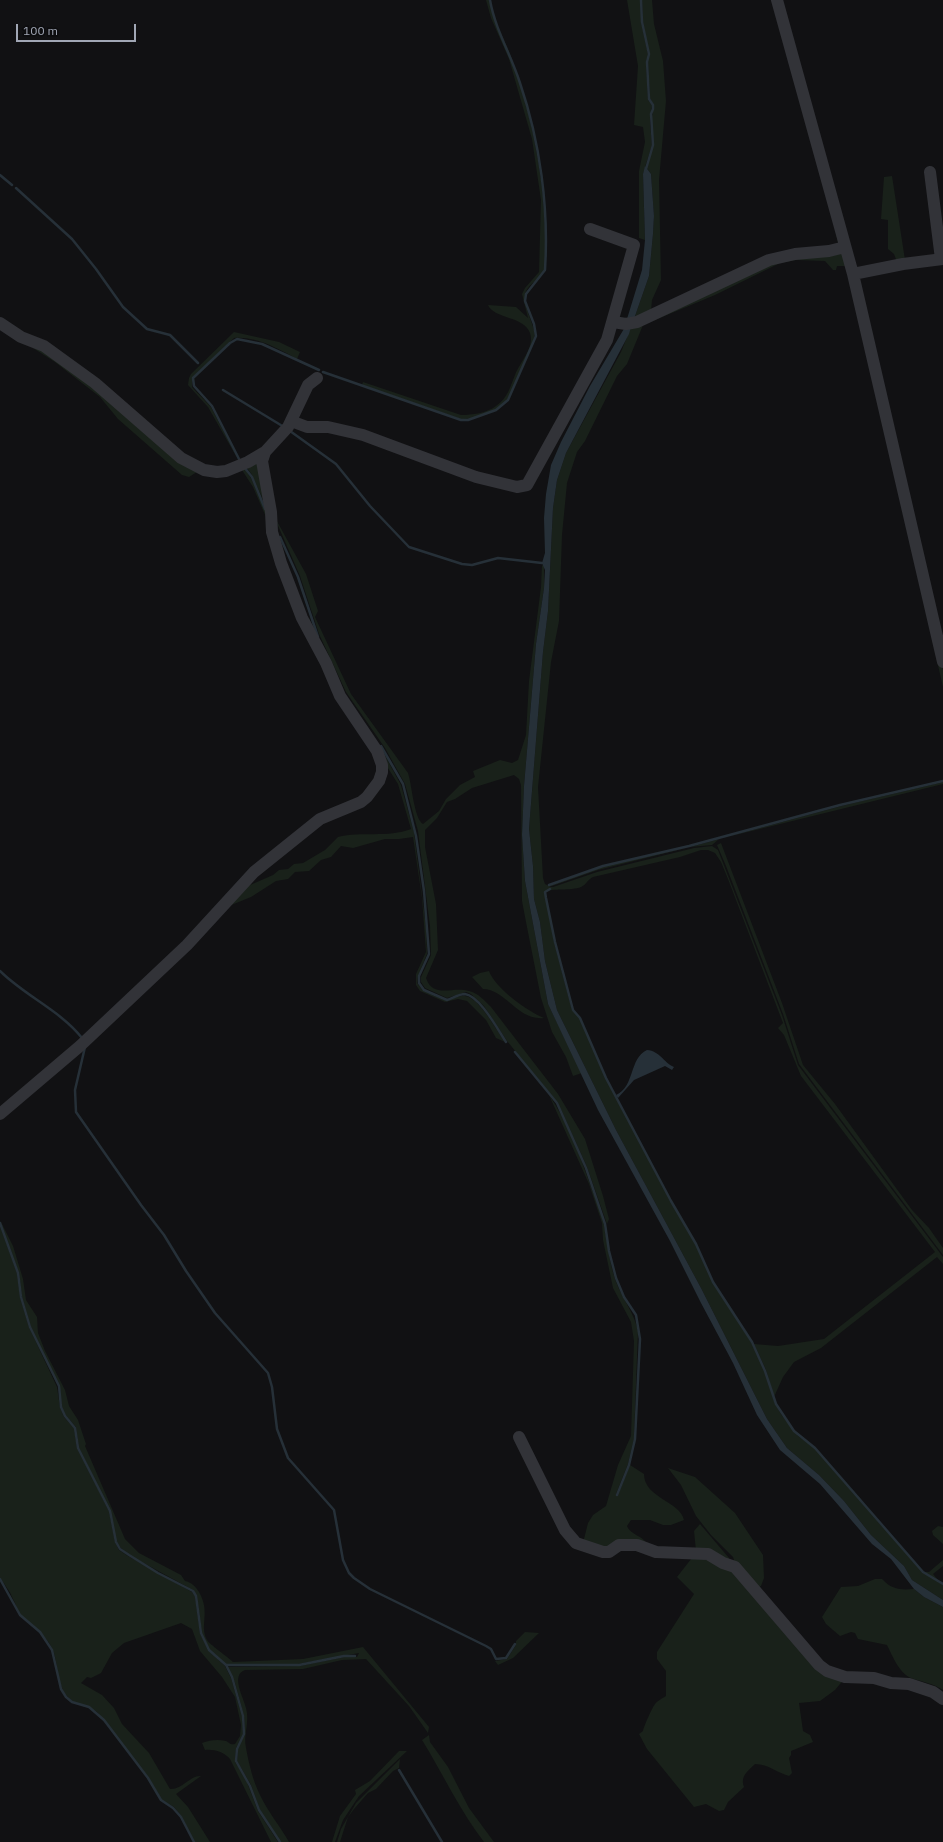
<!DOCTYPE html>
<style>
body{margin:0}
#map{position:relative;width:943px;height:1842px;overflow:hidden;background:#111113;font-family:"IBM Plex Sans",sans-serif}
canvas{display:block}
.scale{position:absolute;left:16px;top:24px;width:120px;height:18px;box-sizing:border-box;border:2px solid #a1a7b5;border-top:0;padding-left:5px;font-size:12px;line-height:14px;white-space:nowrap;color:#a1a7b5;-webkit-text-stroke:3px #0c0c0e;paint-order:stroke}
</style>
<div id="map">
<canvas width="943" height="1842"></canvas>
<div class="scale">100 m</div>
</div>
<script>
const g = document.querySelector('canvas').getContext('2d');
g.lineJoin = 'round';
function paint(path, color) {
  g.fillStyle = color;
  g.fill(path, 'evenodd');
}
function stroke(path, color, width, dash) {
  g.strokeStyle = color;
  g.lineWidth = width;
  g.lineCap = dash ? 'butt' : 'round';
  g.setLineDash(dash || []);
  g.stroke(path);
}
paint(new Path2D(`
 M 486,0 L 490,0 C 494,23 506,41 513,62 C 528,105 538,150 543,196 C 544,213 548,253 545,269 C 542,280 527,283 525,295 C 523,305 534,324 535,335 C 530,350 515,390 506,401 C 496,412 475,420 461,419 L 362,385 L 363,382 L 461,415 C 472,415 487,413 496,406 C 508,398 510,387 515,375 C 520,362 535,347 530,333 C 524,316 494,319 488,305 L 516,307 L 528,318 L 522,294 L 525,288 L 539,272 L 541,200 L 532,139 L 509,59 L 491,18 Z
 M 627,0 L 641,0 L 641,22 L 648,54 L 646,62 L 648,100 L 652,105 L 650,122 L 652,145 L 643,174 L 645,240 L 639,238 L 639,171 L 645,142 L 643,127 L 634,125 L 638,66 Z
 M 642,0 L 652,0 L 654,24 L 663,61 L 666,101 L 659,180 L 661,280 L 652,300 L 651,311 L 758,261 L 787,252 L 823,248 L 833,246 L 838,243 L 832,215 L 773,0 L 775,0 L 841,242 C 829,255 791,251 773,257 L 644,316 L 629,321 L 634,319 L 649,276 L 653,234 L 654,217 L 651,174 L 646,167 L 653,145 L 651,122 L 654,105 L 650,99 L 648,62 L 649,54 L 643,22 Z
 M 892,176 L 905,260 L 897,262 L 894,254 L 888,249 L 888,220 L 881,219 L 884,177 Z
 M 837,252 L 842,252 L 845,255 L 852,276 L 891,451 L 943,670 L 943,687 L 846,266 L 837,266 L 836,270 L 833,270 L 825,261 L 797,260 L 780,263 L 715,295 L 643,325 L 627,364 L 617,376 L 585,441 L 577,452 L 567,483 L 562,535 L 559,621 L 551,662 L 538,787 L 543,878 L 545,884 L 549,886 L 603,866 L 690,847 L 841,806 L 943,782 L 943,784 L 719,839 L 712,845 L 690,847 L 598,870 L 549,887 L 553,887 L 597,872 L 694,848 L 712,846 L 718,850 L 782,1015 L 798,1065 L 943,1257 L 943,1264 L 937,1257 L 821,1348 L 794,1362 L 783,1377 L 774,1397 L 766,1370 L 754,1344 L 778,1346 L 824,1339 L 935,1252 L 801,1076 L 784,1035 L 778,1028 L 783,1023 L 728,879 L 721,862 L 715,853 L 708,850 L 701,850 L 680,857 L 593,877 C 588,879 586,885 581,887 C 571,891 551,888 545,892 L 554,942 L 572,1010 L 580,1018 L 606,1078 L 671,1202 L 696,1244 L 713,1282 L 751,1342 L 765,1371 L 775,1404 L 781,1414 L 798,1436 L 815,1448 L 860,1498 L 880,1524 L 901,1546 L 923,1572 L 943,1585 L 943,1600 L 912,1580 L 904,1566 L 871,1535 L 844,1501 L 819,1475 L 787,1448 L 767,1419 L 701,1288 L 616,1130 L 557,1010 L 545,961 L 540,922 L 534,899 L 533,866 L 529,829 L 543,652 L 548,611 L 553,508 L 557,480 L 566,453 L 621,352 L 631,327 L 692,301 L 776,260 L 795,256 L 815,255 Z
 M 234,332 L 279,342 L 300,352 L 297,359 C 279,349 256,336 234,338 L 192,378 L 192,387 L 211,407 L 240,463 L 208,407 L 188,385 L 189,378 L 191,374 Z
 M 22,341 L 43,347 L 200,470 L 189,477 L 182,475 L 118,419 L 100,397 L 55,362 Z
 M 258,460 L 265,504 L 252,475 L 245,465 Z
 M 243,466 L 251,478 L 269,518 L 266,517 L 253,487 L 240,467 Z
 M 273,514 L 306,574 L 318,611 L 315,617 L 351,694 L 408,773 C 412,785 414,819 423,824 L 439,811 L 446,799 L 460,785 L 475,777 L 473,771 L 500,760 L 512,763 L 518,760 L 526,735 L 529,681 L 541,587 L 542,565 L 544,566 L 544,588 L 536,644 L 524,786 L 522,835 L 525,881 L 548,1004 L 582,1073 L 573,1076 L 566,1057 L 552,1032 L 541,998 L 526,922 L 522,901 L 521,785 L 519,779 L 514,775 L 472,788 L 455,799 L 447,802 L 437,818 L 425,830 L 425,847 L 436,904 L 438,950 L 426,978 C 433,999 453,986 469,991 C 478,993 485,1001 491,1007 L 558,1094 L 585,1139 L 603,1196 L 609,1219 L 607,1224 L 587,1167 L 558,1103 L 507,1041 L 484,1006 L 471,994 L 466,992 L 447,998 L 425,988 L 421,982 L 421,977 L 431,955 L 430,926 L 418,831 L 405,784 L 385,748 L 346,692 L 319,634 L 300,576 Z
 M 309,618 L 343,694 L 382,750 L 401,785 L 414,832 L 426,927 L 427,954 L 418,976 L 417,983 L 424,991 L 447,1001 C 453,999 459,995 465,996 C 479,997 497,1031 505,1042 L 496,1038 L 486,1020 L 467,1001 L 458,999 L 445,1002 L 420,991 L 416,985 L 416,974 L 426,952 L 422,898 L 413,837 L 399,839 L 385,839 L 353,848 L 341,846 L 331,857 L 321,860 L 309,871 L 295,872 L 288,879 L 276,881 L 251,897 L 224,908 L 241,889 L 273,875 L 279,870 L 288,869 L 294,864 L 303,863 L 325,850 L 338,837 C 361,831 388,838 411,829 L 398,784 L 346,702 L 305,620 Z
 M 721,843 L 782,1003 L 803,1065 L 835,1104 L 912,1210 L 929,1228 L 943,1248 L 943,1255 L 799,1064 L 783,1014 L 726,866 L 717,845 Z
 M 489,971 C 495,988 527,1011 544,1018 C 518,1021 505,989 483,989 L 472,977 L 480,973 Z
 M 549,1095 C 568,1122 580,1156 591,1187 C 596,1199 601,1212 604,1225 C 608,1243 609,1261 615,1279 C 621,1297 634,1312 638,1331 L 634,1439 L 628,1464 L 616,1494 L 618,1495 L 630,1465 L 644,1474 C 644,1498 680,1501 684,1520 L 671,1525 L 663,1525 L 650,1520 L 631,1520 L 627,1526 C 631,1536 644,1535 648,1546 L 605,1549 L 583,1543 L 588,1523 L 593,1515 L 606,1506 L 618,1465 L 631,1436 L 634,1341 L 631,1322 L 613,1288 L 603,1240 L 602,1223 L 589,1184 Z
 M 0,1220 L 13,1246 L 23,1279 L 26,1300 L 37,1317 L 38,1333 L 45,1351 L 65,1390 L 69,1406 L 78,1420 L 86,1444 L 85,1446 L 125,1539 L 139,1553 L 181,1575 L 185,1581 C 191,1582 196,1587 199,1592 C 211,1613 199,1625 207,1640 C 209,1644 228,1657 233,1662 L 303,1659 L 363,1647 L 429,1727 L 428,1733 L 409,1706 L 366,1659 L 342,1660 L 303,1669 L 245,1670 C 230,1675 244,1698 246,1708 C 250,1722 243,1735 246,1748 C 249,1764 253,1781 260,1795 C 268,1812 280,1826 289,1842 L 281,1842 L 278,1839 L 260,1810 L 251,1785 L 237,1761 L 238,1749 L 245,1734 L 244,1716 L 235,1683 L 227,1667 L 299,1666 L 344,1657 L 357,1657 L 359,1653 L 298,1664 L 226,1665 L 209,1649 L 202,1633 L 197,1596 L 193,1590 L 129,1555 L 121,1548 L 116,1542 L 110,1511 L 79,1448 L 76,1427 L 66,1416 L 62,1407 L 59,1386 L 31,1327 L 22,1297 L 19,1273 Z
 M 0,1226 L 17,1273 L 20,1297 L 29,1327 L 57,1387 L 60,1407 L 64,1417 L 74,1428 L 77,1448 L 109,1511 L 115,1542 L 119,1550 L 128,1556 L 192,1592 L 195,1596 L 200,1633 L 208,1650 L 225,1666 L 231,1678 L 242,1716 L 243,1734 L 236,1748 L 235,1762 L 245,1777 L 258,1811 L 278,1842 L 271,1842 L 230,1759 C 224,1752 214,1749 205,1750 L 202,1743 C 210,1740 217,1739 226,1741 C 230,1743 230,1745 235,1744 L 240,1736 L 241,1725 L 235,1697 L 222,1677 L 200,1651 L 192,1629 L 181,1623 L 124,1643 L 112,1653 L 101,1673 L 91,1678 L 87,1677 L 81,1683 L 102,1695 L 114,1708 L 122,1724 L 149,1753 L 170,1789 C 182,1790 190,1775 201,1776 L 176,1794 L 188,1807 L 210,1842 L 195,1842 L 182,1817 L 174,1807 L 162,1800 L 149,1778 L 97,1712 C 88,1706 75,1706 68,1697 C 56,1685 59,1663 52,1648 C 44,1632 32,1628 21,1615 C 17,1611 16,1604 13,1599 C 10,1591 5,1585 0,1578 Z
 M 668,1468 L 695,1477 L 735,1513 L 763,1555 L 764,1578 L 761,1586 L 757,1588 L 735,1563 L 733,1557 L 711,1535 L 696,1516 L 681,1485 Z
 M 700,1524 L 729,1558 L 731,1563 L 696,1551 L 694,1531 Z
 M 938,1526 L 943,1527 L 943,1544 L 933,1535 L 932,1531 Z
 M 695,1554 L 730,1566 L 809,1653 L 845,1678 L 835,1690 L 820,1701 L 799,1703 L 803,1731 L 810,1735 L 813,1742 L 791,1751 L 791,1755 L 789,1758 L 792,1773 L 789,1776 C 777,1773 769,1764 755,1764 C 748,1771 740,1776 744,1787 L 728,1802 L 724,1810 L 719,1811 L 706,1804 L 694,1807 L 647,1749 L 639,1734 L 643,1731 C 644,1726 652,1708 655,1704 C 657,1701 663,1698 666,1696 L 666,1671 L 657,1659 L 657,1652 L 694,1594 L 677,1577 Z
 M 943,1560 L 943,1566 L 933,1574 L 938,1580 L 924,1572 L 929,1572 Z
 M 875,1579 L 882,1579 C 892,1590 901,1590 914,1589 L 924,1597 L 943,1607 L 943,1690 C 933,1683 922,1682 911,1678 C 899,1673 892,1655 887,1645 L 858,1639 L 855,1633 L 851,1632 L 840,1636 L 826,1624 L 822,1617 L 841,1587 L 858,1586 Z
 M 525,1632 L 539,1633 L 513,1658 L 498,1665 L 495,1661 L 507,1659 L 516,1645 L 516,1641 Z
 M 429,1735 L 430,1742 L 448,1767 L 469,1808 L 494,1842 L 484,1842 C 460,1811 443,1774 422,1740 Z
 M 399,1751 L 407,1751 L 359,1796 L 343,1820 L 335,1842 L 332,1842 L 340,1816 L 356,1794 L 355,1790 L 370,1781 Z
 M 400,1759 L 399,1768 L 393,1771 L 376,1789 L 368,1793 L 354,1809 L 348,1817 L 340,1842 L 337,1842 L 341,1829 L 356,1803 Z`), '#19211a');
paint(new Path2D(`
 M 645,166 L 651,174 L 654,216 L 653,234 L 649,276 L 634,319 L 627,319 L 642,270 L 645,240 L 643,174 Z
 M 625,327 L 631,327 L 629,334 L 566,453 L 557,480 L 553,508 L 548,611 L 543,652 L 529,829 L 533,866 L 534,899 L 540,922 L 545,961 L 557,1010 L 616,1130 L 701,1288 L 767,1419 L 787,1448 L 819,1475 L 844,1501 L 871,1535 L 904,1566 L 912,1580 L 943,1600 L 943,1607 L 924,1597 L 914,1589 L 891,1559 L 872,1544 L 820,1484 L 780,1450 L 757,1415 L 733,1363 L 701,1303 L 670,1241 L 598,1110 L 548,1004 L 525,881 L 522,835 L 524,786 L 536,644 L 544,588 L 545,570 L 542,563 L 545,553 L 544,518 L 546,494 L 551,465 L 561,442 L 590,386 Z
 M 647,1050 C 660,1051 663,1062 674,1067 L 672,1070 L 665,1066 L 634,1080 L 618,1098 L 616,1095 C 635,1087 629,1058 647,1050 Z`), '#263038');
stroke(new Path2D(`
 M 641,0 L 642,22 L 649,54 L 647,62 L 649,99 L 653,105 L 653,109 L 651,114 L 653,145 L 646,169
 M 0,175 L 12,185
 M 16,188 L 72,239 L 96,269 L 123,307 L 147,329 L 170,335 L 198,363
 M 323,372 L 461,420 L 468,420 L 496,410 L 508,400 L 536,336 L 534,324 L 525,301 L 526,294 L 545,270 C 549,208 540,142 520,83 C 511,55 495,29 490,0
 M 223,390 L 284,427
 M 290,431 L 336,464 L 370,506 L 409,547 L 462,564 L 472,565 L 498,558 L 542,563
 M 239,459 L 212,406 L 194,386 L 193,378 L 230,343 L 237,339 L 262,344 L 319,370
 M 244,467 L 252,477 L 265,509
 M 280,537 L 298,577 L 318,637
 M 381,746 L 403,784 L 416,836 L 424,891 L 429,954 L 419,976 L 419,983 L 424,990 L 447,1000 C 453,998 459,994 465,994 C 480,996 498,1030 506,1042
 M 549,885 L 603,866 L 689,846 L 840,805 L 943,781
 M 550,889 L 545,892 L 546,898 L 555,942 L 573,1010 L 580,1018 L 606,1078 L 671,1201 L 696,1244 L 713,1282 L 752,1342 L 765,1371 L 776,1404 L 794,1431 L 815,1448 L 923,1572 L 943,1584
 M 0,971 C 25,996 61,1011 82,1038
 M 85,1047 L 75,1090 L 76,1112 L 141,1205 L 164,1235 L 186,1271 L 215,1313 L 268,1373 L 272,1387 L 277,1429 L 288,1458 L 334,1510 L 343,1560 L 349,1573 L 354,1578 L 370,1589 L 486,1646 L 491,1649 L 496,1659 L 506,1658 L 515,1644
 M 515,1052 L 557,1103 L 586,1168 L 605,1224 L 609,1251 L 616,1278 L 624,1297 L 636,1315 L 640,1339 L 635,1439 L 629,1465 L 617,1495
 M 0,1223 L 18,1273 L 21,1297 L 30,1327 L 59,1386 L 61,1407 L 65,1416 L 75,1428 L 78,1448 L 110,1511 L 116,1542 L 120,1549 L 129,1555 L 158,1573 L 193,1591 L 196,1596 L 201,1633 L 209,1650 L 226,1665 L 232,1677 L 243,1716 L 244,1734 L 237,1749 L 236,1761 L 250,1786 L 259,1810 L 280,1842
 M 0,1579 L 20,1615 L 40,1632 L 52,1650 L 61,1689 L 66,1697 L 72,1702 L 89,1707 L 104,1720 L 148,1778 L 161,1800 L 173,1808 L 181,1817 L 194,1842
 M 226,1665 L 299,1665 L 344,1656 L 355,1656
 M 399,1770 L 442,1842`), '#263038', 2.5);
stroke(new Path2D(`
 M 777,0 L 853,274 L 943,662
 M 930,172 L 941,259
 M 853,274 L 903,264 L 943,259
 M 613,322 L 626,324 L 637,322 L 769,260 L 795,254 L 829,251 L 845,247
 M 0,323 L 21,337 L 44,346 L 95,383 L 181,458 L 204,470 L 217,472 L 226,471 L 248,462 L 265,452 L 288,427 L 308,385 L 317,378
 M 291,421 L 307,427 L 328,427 L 363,435 L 476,477 L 517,487 L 527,485 L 607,340 L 634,245 L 590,229
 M 0,1114 L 80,1046 L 187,945 L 254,872 L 320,819 L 361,802 L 367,797 L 379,781 L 382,772 L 382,765 L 377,751 L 340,696 L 326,663 L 302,618 L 281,563 L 272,532 L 271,512 L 262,461 L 265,452
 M 519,1437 L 565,1530 L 576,1543 L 603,1552 L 609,1552 L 619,1545 L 637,1545 L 656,1552 L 708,1554 L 723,1563 L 735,1567 L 819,1665 L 827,1671 L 845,1677 L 874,1678 L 891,1683 L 909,1684 L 933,1692 L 943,1699`), '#323338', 12);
</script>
